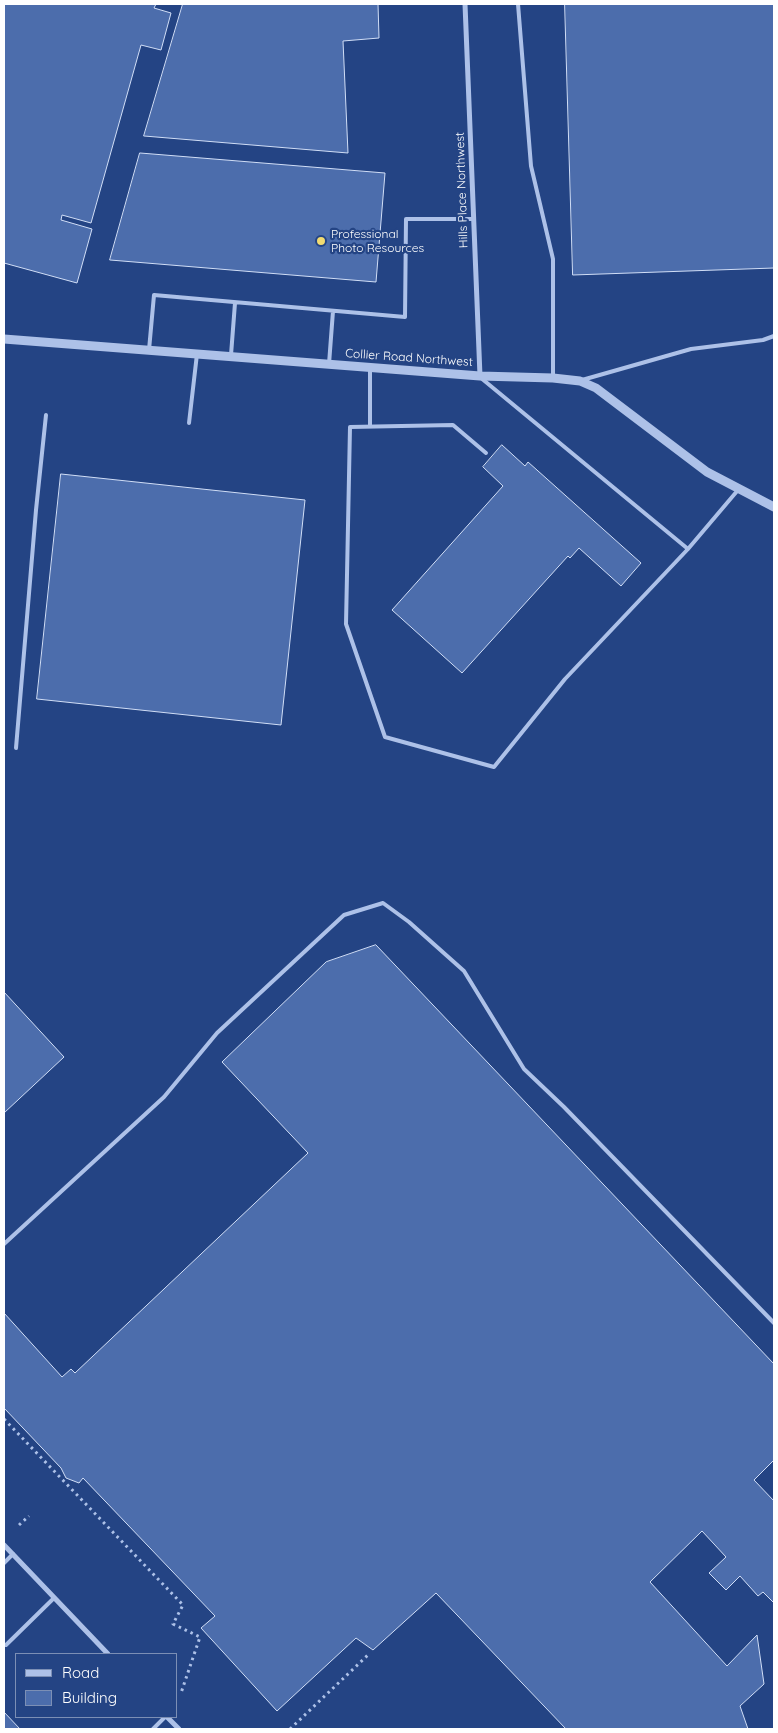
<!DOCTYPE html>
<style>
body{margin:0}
#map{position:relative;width:778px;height:1733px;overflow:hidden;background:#244484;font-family:Quicksand,sans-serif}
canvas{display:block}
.frame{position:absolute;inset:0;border:5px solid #fff;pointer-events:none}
.legend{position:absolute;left:15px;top:1653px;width:162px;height:65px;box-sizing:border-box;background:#244484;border:1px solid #7c8fb5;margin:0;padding:6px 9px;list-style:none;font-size:15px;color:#fff}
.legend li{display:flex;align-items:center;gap:10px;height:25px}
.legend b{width:25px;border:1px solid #7c8fb5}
</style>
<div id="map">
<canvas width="778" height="1733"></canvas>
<div class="frame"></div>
<ul class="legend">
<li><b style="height:6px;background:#adc1e8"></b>Road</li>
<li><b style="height:14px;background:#4c6dac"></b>Building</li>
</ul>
</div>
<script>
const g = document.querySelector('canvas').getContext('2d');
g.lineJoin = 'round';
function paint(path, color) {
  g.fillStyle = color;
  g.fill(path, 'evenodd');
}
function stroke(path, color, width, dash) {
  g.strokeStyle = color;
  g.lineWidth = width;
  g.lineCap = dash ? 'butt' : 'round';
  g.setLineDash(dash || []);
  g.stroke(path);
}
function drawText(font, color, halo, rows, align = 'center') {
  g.font = font + ' Quicksand,sans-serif';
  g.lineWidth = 4.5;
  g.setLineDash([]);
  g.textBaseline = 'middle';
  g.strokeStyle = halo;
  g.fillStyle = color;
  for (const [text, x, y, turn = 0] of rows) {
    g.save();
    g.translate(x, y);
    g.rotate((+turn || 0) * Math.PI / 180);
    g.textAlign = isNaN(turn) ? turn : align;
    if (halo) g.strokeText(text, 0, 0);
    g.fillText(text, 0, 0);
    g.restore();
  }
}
const building = new Path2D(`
 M 4,4 L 156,4 L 154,8 L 171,13 L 161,50 L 141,45 L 91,223 L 62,215 L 61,220 L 92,229 L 77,283 L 4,263 Z
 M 183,4 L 378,4 L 379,38 L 343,41 L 348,153 L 144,136 Z
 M 565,4 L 774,4 L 774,268 L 573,275 Z
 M 140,153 L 385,173 L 376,282 L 110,260 Z
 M 502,445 L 525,466 L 528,462 L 641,563 L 621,586 L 579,548 L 570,558 L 568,556 L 462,673 L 392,610 L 503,486 L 483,467 Z
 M 61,474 L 305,500 L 281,725 L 37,699 Z
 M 376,945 L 774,1364 L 774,1460 L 754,1480 L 774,1501 L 774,1603 L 763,1592 L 758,1596 L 740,1576 L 726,1590 L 709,1573 L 726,1557 L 702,1531 L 650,1582 L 727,1666 L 757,1635 L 764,1684 L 740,1706 L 748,1729 L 566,1729 L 436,1593 L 373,1650 L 356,1638 L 277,1711 L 201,1628 L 215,1616 L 83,1478 L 79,1483 L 66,1478 L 61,1468 L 4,1408 L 4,1313 L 62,1377 L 71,1369 L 75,1373 L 308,1153 L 222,1062 L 326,962 Z
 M 4,992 L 64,1057 L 4,1113 Z
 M 4,1712 L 20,1729 L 4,1729 Z`);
paint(building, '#4c6dac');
stroke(building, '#d1def6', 1);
stroke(new Path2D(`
 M 4,1419 L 183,1605 L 173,1624 L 200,1637 L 181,1693
 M 19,1525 L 29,1516
 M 290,1729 L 369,1654`), '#adc1e8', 3, [2.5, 4]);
stroke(new Path2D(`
 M 518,4 L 531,166 L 553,259 L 553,378
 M 149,350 L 154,295 L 405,317 L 406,219 L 473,219
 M 231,355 L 235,303
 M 329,364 L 333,311
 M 481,378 L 688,549
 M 582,380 L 691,349 L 763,340 L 774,336
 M 189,423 L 197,354
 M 370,426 L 370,368
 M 486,453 L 453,425 L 350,427 L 346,624 L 385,737 L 494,767 L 565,679 L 688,549 L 738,490
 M 16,748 L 36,510 L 46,415
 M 4,1244 L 164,1097 L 217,1033 L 344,915 L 383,903 L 409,922 L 464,971 L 524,1069 L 564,1107 L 774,1323
 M 4,1563 L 13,1554
 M 6,1645 L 54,1598
 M 153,1729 L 165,1717`), '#adc1e8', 4);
stroke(new Path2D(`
 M 465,4 L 480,376
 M 4,1545 L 108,1654
 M 167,1717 L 179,1729`), '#adc1e8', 5);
stroke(new Path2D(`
 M 4,339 L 480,376 L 553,378 L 580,381 L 596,388 L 707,472 L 774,507`), '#adc1e8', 9);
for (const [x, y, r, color] of [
 [321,241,5,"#f2db71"]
]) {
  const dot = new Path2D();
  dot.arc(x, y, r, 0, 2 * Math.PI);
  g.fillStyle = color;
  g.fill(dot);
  stroke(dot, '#244484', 2);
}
drawText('12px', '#fff', '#244484', [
 ["Hills Place Northwest",462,190,-92],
 ["Collier Road Northwest",409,358,4]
]);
drawText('12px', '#fff', '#244484', [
 ["Professional",331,234],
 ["Photo Resources",331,248]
], 'left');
</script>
